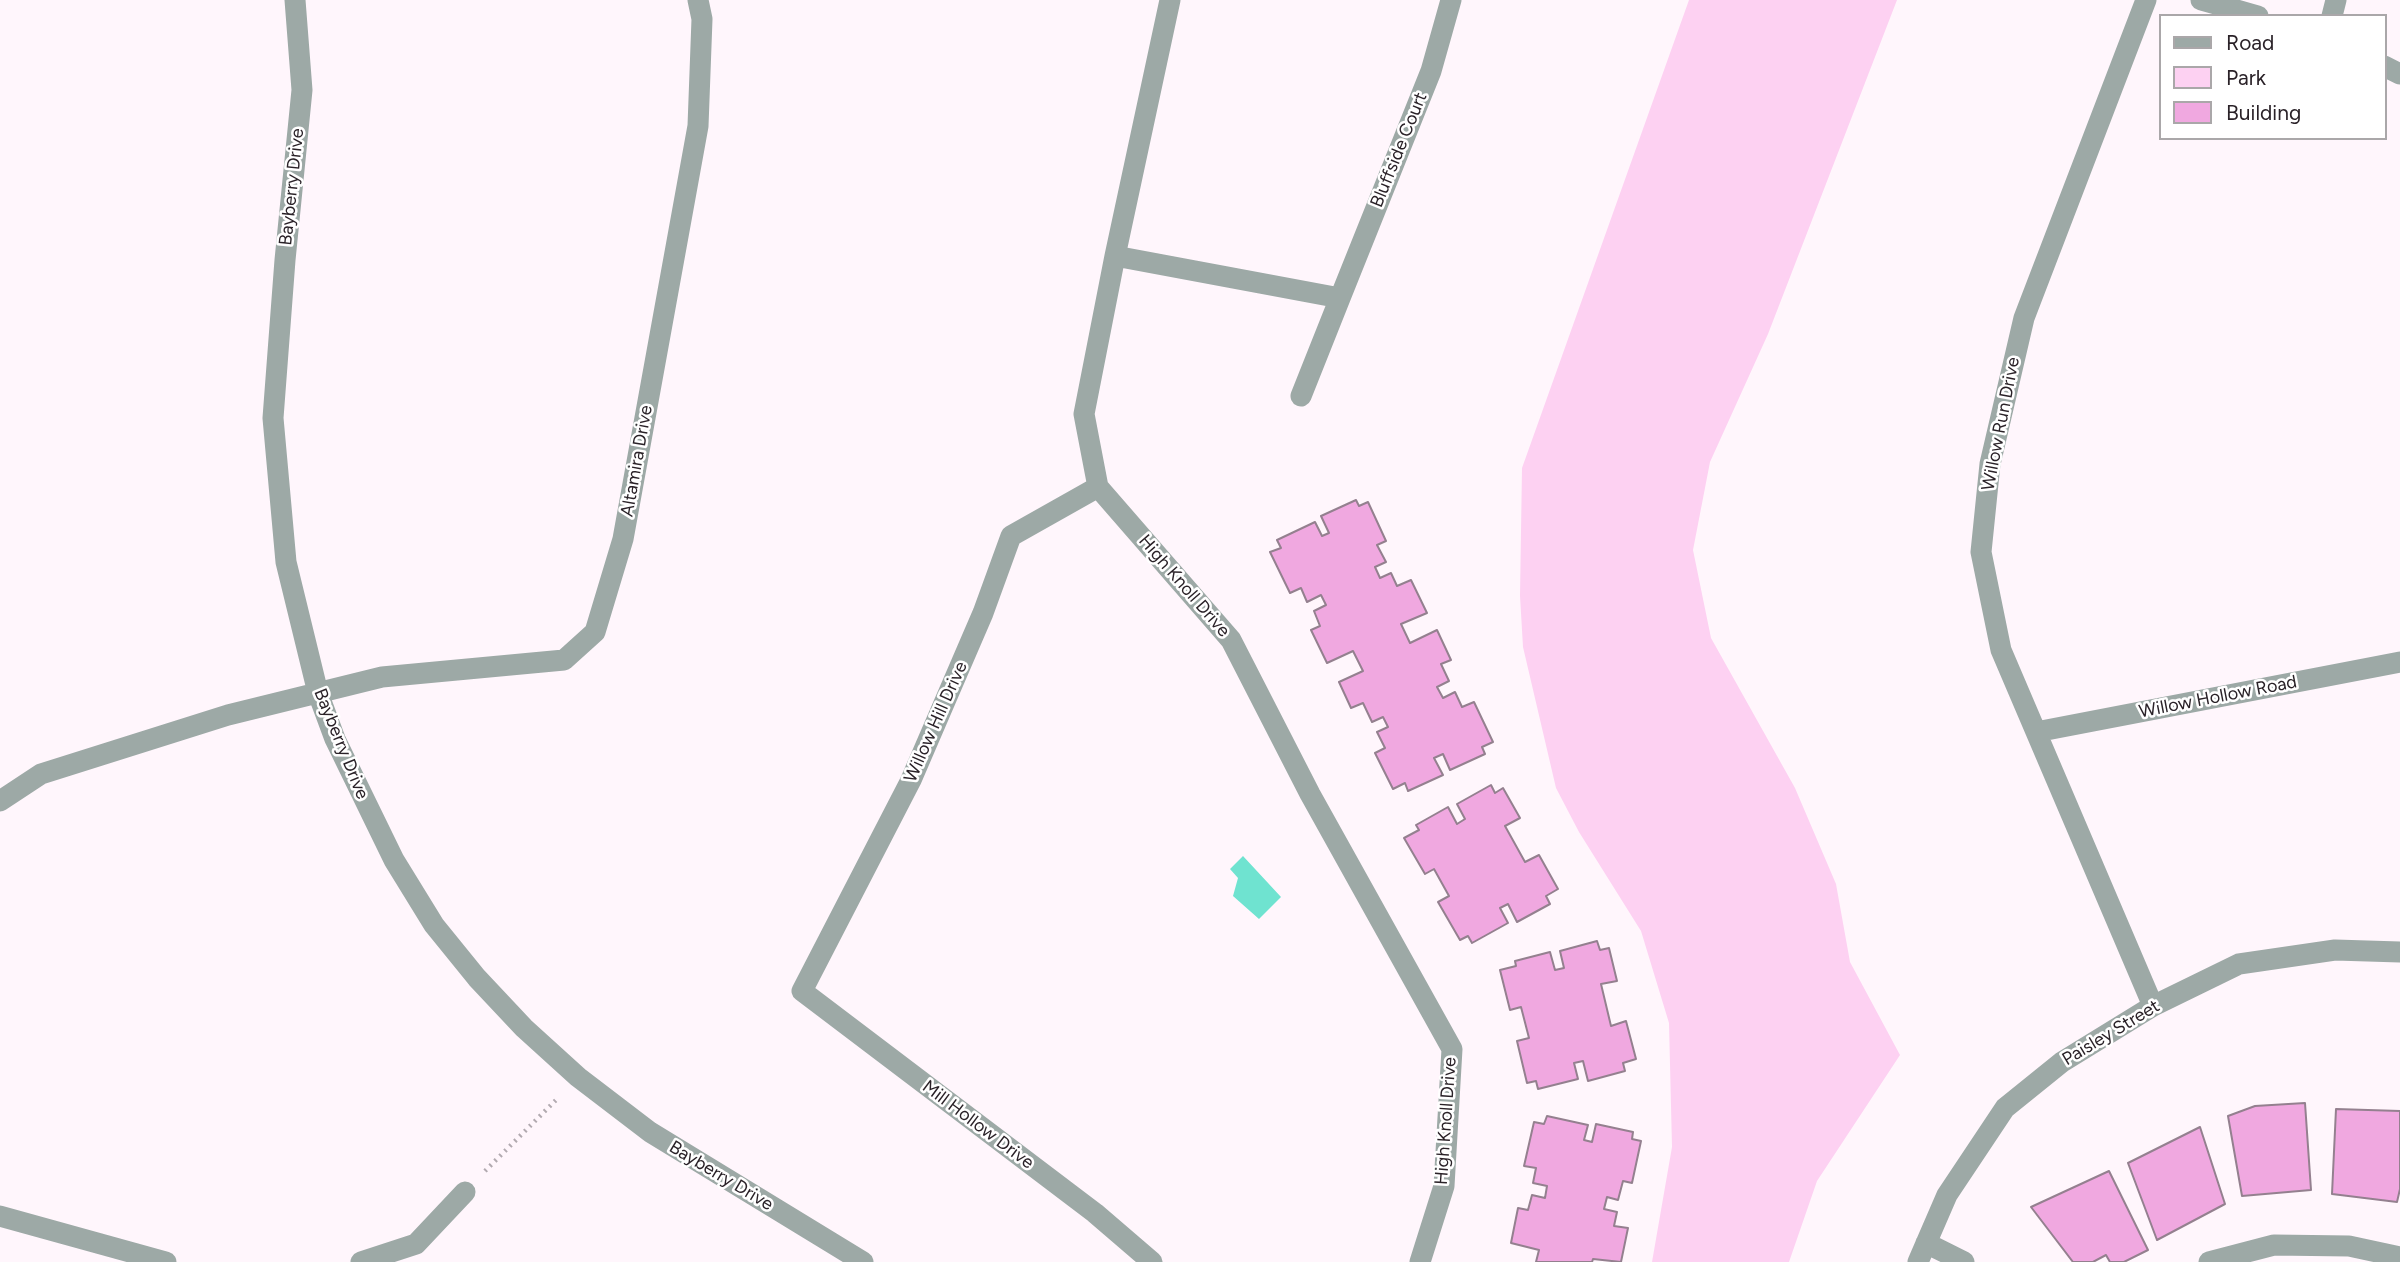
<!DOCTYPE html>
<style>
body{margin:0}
#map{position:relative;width:2400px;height:1262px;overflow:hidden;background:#fff6fc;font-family:Figtree,sans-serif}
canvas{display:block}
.legend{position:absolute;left:2159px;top:14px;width:228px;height:126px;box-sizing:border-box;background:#fff;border:2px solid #aaa7a9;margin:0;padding:9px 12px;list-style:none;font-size:21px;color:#2a2228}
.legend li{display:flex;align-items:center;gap:14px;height:35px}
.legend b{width:35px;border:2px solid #aaa7a9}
</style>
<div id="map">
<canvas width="2400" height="1262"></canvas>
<ul class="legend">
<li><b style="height:9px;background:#9da9a6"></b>Road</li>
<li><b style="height:19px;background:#fdd1f2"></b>Park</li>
<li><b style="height:19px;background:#f0a8e0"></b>Building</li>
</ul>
</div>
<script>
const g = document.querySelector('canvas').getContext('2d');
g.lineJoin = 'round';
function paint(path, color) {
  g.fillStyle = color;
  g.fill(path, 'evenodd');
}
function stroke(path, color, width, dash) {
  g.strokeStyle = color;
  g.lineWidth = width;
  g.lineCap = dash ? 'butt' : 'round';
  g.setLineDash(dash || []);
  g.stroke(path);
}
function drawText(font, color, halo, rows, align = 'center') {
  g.font = font + ' Figtree,sans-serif';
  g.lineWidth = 5;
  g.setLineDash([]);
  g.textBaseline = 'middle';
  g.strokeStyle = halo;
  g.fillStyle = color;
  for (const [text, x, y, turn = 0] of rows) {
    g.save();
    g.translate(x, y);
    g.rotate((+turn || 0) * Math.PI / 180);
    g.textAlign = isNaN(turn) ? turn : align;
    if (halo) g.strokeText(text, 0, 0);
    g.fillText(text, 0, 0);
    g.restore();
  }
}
paint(new Path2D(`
 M 1689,0 L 1897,0 L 1768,334 L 1710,462 L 1693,550 L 1711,638 L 1795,788 L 1836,884 L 1850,962 L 1900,1055 L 1817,1181 L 1789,1262 L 1652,1262 L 1672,1147 L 1669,1023 L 1641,931 L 1579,832 L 1556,788 L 1523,647 L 1520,596 L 1522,468 Z`), '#fdd1f2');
paint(new Path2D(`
 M 1243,856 L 1281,897 L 1259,919 L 1233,896 L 1238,878 L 1230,869 Z`), '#6fe3d0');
const building = new Path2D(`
 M 1356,500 L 1359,506 L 1368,502 L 1386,541 L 1377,545 L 1386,562 L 1375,567 L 1380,578 L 1391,573 L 1397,586 L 1411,580 L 1427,613 L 1401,624 L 1410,643 L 1437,630 L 1451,660 L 1441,664 L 1449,681 L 1437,687 L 1443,698 L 1455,692 L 1462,707 L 1474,702 L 1493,742 L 1482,747 L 1485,754 L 1450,770 L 1443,754 L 1434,758 L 1443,775 L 1408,791 L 1405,783 L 1393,789 L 1375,753 L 1385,748 L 1377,732 L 1388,727 L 1383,717 L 1372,722 L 1363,703 L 1351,708 L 1339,682 L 1363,671 L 1353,651 L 1327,663 L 1311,630 L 1320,626 L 1314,611 L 1326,605 L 1321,595 L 1307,602 L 1301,588 L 1290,593 L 1270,552 L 1281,548 L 1277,540 L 1315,522 L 1322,536 L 1329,533 L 1321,516 Z
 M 1491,785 L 1495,793 L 1503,788 L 1520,818 L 1505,826 L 1525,862 L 1539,855 L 1558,889 L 1546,896 L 1550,904 L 1517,922 L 1508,904 L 1500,908 L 1508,923 L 1472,943 L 1468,936 L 1460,940 L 1438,902 L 1449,896 L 1434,869 L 1425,874 L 1404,838 L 1419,830 L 1416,825 L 1448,807 L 1457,824 L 1465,819 L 1457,804 Z
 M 1597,941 L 1600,950 L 1609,948 L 1617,981 L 1601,984 L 1611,1026 L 1626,1021 L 1636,1059 L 1623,1063 L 1625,1071 L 1588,1081 L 1583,1061 L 1574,1063 L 1578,1079 L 1538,1089 L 1536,1081 L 1527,1083 L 1517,1041 L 1529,1038 L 1521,1007 L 1510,1010 L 1500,970 L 1516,966 L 1515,961 L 1550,952 L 1555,970 L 1564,968 L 1560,951 Z
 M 2305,1103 L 2311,1190 L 2242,1196 L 2228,1116 L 2255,1106 Z
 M 2336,1109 L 2400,1111 L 2400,1189 L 2397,1202 L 2332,1194 Z
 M 1547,1116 L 1588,1125 L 1584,1140 L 1592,1142 L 1596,1124 L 1633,1132 L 1632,1139 L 1641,1141 L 1632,1183 L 1623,1181 L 1618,1200 L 1607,1197 L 1604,1209 L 1617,1212 L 1614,1226 L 1628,1228 L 1621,1262 L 1593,1259 L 1592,1262 L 1536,1262 L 1539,1250 L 1511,1243 L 1518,1208 L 1528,1210 L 1532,1195 L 1545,1198 L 1547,1186 L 1533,1183 L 1536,1168 L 1524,1166 L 1534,1122 L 1544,1124 Z
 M 2200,1127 L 2225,1204 L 2157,1240 L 2128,1163 Z
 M 2109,1171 L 2148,1250 L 2124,1262 L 2110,1262 L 2106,1255 L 2093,1262 L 2073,1262 L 2031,1207 Z`);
paint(building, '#f0a8e0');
stroke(building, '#94808f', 2);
stroke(new Path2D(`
 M 485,1171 L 558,1098`), '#b2aab0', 4.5, [2, 5]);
stroke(new Path2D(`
 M 295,0 L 302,90 L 285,260 L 273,418 L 286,562 L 318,693 L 335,739 L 394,860 L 434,925 L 477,978 L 524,1028 L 578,1077 L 650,1132 L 863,1262
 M 1170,0 L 1115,256 L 1084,414 L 1098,487 L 1231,640 L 1310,794 L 1452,1049 L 1444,1186 L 1420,1262
 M 2146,0 L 2024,318 L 1990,464 L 1981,552 L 2001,650 L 2153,1006
 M 2201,0 L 2258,16
 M 2332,16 L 2336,0
 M 2384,66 L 2400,74
 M 1115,256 L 1340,298 L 1431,71 L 1451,0
 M 1301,396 L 1340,298
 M 1098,487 L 1011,536 L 983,613 L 911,780 L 802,991 L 1095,1213 L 1152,1262
 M 2036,732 L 2400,662
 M 0,801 L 41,774 L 228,715 L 382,677 L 564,660 L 595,632 L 623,539 L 698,126 L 702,19 L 698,0
 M 0,1216 L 166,1262
 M 1926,1243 L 1964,1262
 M 361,1262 L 416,1244 L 465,1192
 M 1918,1262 L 1947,1195 L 2005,1108 L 2062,1062 L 2153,1006 L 2239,964 L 2335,950 L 2400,952
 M 2209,1262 L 2274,1245 L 2349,1246 L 2400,1257`), '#9da9a6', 21);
drawText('18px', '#2a2228', '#fff', [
 ["Bluffside Court",1399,150,-68],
 ["Bayberry Drive",292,187,-84],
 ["Willow Run Drive",2001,424,-79],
 ["Altamira Drive",637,461,-80],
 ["High Knoll Drive",1184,586,49],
 ["Willow Hollow Road",2218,697,-11],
 ["Willow Hill Drive",936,722,-66],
 ["Bayberry Drive",341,744,68],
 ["Paisley Street",2111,1033,-31],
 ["High Knoll Drive",1446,1121,-86],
 ["Mill Hollow Drive",978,1125,37],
 ["Bayberry Drive",721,1176,31]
]);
</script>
